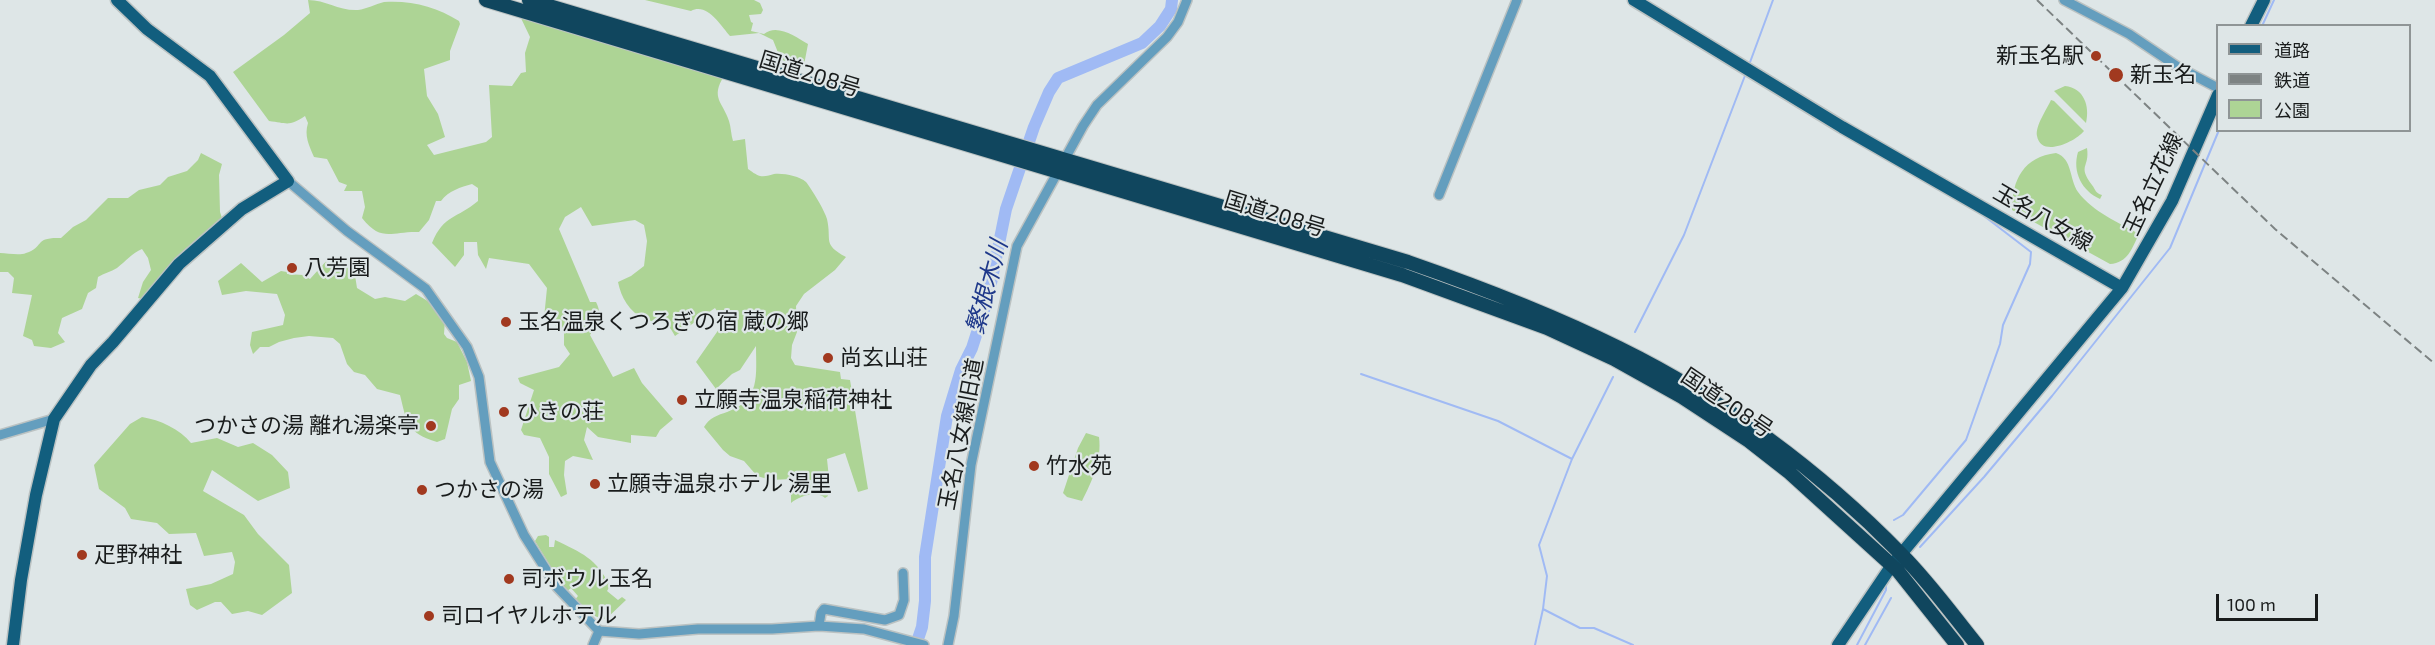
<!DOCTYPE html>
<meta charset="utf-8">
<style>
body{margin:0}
#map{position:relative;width:2435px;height:645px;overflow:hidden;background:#dee6e7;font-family:"Exo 2","Noto Sans JP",sans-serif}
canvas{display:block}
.legend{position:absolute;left:2216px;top:24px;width:195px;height:108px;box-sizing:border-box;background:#dee6e7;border:2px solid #8f9596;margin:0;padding:8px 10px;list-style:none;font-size:18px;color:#191c1c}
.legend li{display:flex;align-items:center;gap:12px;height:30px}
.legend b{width:30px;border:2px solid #8f9596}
.scale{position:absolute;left:2216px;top:594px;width:102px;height:27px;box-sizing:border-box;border:3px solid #191c1c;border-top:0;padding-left:8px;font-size:18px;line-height:21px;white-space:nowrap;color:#191c1c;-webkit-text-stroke:4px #dee6e7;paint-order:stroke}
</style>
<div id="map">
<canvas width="2435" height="645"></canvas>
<ul class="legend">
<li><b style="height:8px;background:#125e7e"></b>道路</li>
<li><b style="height:8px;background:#7d8383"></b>鉄道</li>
<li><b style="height:16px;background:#add495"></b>公園</li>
</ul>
<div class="scale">100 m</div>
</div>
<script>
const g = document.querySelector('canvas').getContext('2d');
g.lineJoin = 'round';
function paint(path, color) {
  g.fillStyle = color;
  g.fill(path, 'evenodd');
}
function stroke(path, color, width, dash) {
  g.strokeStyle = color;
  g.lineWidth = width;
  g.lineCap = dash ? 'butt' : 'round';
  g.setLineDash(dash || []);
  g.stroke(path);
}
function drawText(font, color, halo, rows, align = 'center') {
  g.font = font + ' "Exo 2","Noto Sans JP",sans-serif';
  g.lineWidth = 4.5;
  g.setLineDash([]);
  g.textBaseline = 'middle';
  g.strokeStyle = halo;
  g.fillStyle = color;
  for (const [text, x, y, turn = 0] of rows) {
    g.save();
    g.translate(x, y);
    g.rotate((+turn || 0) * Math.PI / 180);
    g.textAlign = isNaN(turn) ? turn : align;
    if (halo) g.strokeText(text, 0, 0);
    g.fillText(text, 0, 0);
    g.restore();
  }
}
paint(new Path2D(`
 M 308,0 C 326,0 339,11 358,10 C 367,9 375,4 384,2 C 411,0 437,7 459,21 L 460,24 L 450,51 L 450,60 L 424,69 L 427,96 L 438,114 L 445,137 L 427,145 L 434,155 L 486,142 L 492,137 L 489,85 L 512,86 L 521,73 L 526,72 L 525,53 L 530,37 L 519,14 L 724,76 C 710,98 723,102 729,121 C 731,127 731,135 733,141 L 745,139 L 748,169 C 751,171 756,175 760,176 C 765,177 770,175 774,174 C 784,173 799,176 806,182 C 811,188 825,211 827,219 C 832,241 822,244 846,257 L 835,270 L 804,294 L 796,306 L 797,332 L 792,345 L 791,358 L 795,365 L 840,372 L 841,379 L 850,380 L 868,489 L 858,492 L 845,453 L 827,459 L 830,488 L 827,489 L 828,496 L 825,498 C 817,490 799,496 791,503 L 791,479 L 771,480 L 757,476 L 744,461 L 730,456 L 723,450 L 704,427 C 709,418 718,415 727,412 C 761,400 756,375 756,346 L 740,370 L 732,374 L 716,389 L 696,362 L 724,322 L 715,308 L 675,336 C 664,315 661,326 645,319 C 629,312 621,297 618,282 L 631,276 L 644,266 L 647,241 L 644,225 L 635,220 L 592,226 L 581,207 L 565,217 L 559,229 L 590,302 L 596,302 C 603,316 598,323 590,335 L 613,377 L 634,368 L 642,383 L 673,419 L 660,430 L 656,437 L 631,435 L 631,443 L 598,437 L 587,427 L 584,440 L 593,460 L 573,456 L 565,461 L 564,475 L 567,494 L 561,497 L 549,474 L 549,457 L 540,438 L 524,435 L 521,430 L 534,390 L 520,383 L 518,378 L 559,367 L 570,354 L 564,345 L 564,331 L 544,318 L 547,288 L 529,264 L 489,258 L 486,269 L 478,255 L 477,242 L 464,242 L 464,255 L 455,267 L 432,243 C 444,214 457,219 478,201 L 478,188 L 472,184 C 461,187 448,191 441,201 L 436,201 L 429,220 L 419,232 C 391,231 382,243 362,218 L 365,207 L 362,191 L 344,191 L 347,185 L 339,182 L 327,159 L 314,157 C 309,145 304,136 308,123 L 305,116 C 289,127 287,123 269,121 L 233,72 L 284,35 L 310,13 Z
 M 645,0 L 754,0 L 760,3 L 763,10 L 761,14 L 749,15 L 751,22 L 753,23 L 751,31 L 764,34 C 777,23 796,37 808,44 L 804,65 L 781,60 L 773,40 L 759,33 L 730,36 C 721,26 707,2 691,11 Z
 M 2065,86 C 2084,88 2090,106 2086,123 L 2054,91 Z
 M 2051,100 L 2054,101 L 2084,131 C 2075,142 2041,158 2037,136 C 2035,126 2047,109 2051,100 Z
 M 2087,148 C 2090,168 2077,165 2092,185 C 2096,190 2095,193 2102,195 L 2100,199 C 2082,191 2072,172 2078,152 Z
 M 201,153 L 222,164 L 219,175 L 220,212 L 222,218 L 183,251 L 142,299 L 138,298 L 143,282 L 151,270 L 148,258 L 142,249 C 132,253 126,261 117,268 C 111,272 104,273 98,277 L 96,288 L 88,293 L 82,309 L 62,318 L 58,333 L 65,342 L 51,348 L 34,346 L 32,340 L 23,336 L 32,295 L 12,293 L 14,278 L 8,272 L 0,272 L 0,253 C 8,253 19,256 26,253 C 45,247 33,237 61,238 L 73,227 L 86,220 L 108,198 L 128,198 L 139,190 L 160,185 L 168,177 L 187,171 L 198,160 Z
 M 2056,153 C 2073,159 2069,179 2078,192 C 2093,212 2118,222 2139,234 C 2132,248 2128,263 2110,264 L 2012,210 C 2012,179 2024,157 2056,153 Z
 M 329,258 L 354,269 L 357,288 L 375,299 L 385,297 L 405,301 L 416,294 L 431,303 L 445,320 L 444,334 L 447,338 L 457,342 L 467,362 L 471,381 L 459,385 L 459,399 L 452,409 L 445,439 L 437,442 C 407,433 407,423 400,395 L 377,389 L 365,375 L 354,372 L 347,364 L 340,344 L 333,338 L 309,336 L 294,338 L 279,342 L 269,347 L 260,347 L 253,354 L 250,345 L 252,332 L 283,325 L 285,315 L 277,294 L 246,291 L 222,295 L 218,281 L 241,263 L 262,282 L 281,271 L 287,272 L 287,274 L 303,275 L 310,279 Z
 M 142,417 C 160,420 180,429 191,443 L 217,438 L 238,447 L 253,443 L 272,455 L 288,472 L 290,488 L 258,501 L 212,470 L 203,491 L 244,515 L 258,534 L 289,565 L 292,593 L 262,615 L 248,611 L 232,614 L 221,602 L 215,602 L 197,610 L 190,605 L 186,589 L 211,584 L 233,574 L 235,562 L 232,552 L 204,556 L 196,533 L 169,534 L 157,523 L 131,519 L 125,508 L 99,489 L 94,465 L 130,424 Z
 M 1086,433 L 1099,437 C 1102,460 1092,481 1082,501 L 1067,497 L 1063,493 L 1078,448 Z
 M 546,535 L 549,537 L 549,547 L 554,547 L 555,540 C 582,553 596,558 610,586 L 607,591 L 618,600 L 622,597 L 626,600 L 606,619 C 594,618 583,609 574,601 L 578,596 L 571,588 L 566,592 L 535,541 L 538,536 Z`), '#add495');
stroke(new Path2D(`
 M 2262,26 L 2274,0
 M 1749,65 L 1773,0
 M 1635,332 L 1684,235 L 1746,73
 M 1361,374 L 1498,421 L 1572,459
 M 1894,520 L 1903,515 L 1966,440 L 2000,344 L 2003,325 L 2030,264 L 2031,252 L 1984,216
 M 1920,547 L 1984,477 L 2052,396 L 2170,248 L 2219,130
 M 1543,609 L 1580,628 L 1594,628 L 1633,645
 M 1535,645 L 1543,609 L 1547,576 L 1539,545 L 1572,459 L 1613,377
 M 1857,645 L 1886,590 L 1886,583
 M 1865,645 L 1891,598`), '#a0baf4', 2);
stroke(new Path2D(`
 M 916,645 L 922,627 L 925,601 L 925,557 L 947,416 L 961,370 L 972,348 L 988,298 L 1006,209 L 1034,127 L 1049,92 L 1058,78 L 1142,43 L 1160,26 L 1171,9 L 1172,0`), '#a0baf4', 12);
const minor = new Path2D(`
 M 2064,0 L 2129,34 L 2178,67 L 2218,88
 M 288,181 L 347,231 L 426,289 L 467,347 L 479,377 L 490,462 L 524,535 L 557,587 L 599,631 L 593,645
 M 1439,195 L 1517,0
 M 0,435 L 54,419
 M 819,626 L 821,613 L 824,609 L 885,620 L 899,615 L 904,600 L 903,573
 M 599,631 L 639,634 L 698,629 L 772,629 L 819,626 L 864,629 L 924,645
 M 948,645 L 954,616 L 971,465 L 1017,246 L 1083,126 L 1097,105 L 1167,37 L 1178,22 L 1187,0`);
const major = new Path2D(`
 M 1634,0 L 1842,127 L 2122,288
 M 2251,26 L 2264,0
 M 13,645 L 21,580 L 36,495 L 54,419 L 91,365 L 113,342 L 179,264 L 242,209 L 288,181 L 210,76 L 147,29 L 117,0
 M 1838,645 L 1892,565 L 2122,288 L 2172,201 L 2218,95`);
const highway = new Path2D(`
 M 486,0 L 1402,275 L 1547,328 L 1614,359 L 1682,397 L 1749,441 L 1790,473 L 1898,571 L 1957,645
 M 529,0 L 1408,262 C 1480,287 1551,314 1619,348 C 1723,399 1820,471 1901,554 C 1929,582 1952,614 1977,645`);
stroke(minor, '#bbc2c2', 12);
stroke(major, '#bbc2c2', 15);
stroke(highway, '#bbc2c2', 16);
stroke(minor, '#649ebe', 9);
stroke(major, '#125e7e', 12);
stroke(highway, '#10465e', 14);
stroke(new Path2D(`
 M 2037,0 L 2275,229 L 2435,364`), '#7d8383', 2, [9, 4.5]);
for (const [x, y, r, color] of [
 [2096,56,6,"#a1391f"],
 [2116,75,8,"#a1391f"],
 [292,268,6,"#a1391f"],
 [506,322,6,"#a1391f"],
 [828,358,6,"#a1391f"],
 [682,400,6,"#a1391f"],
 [504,412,6,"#a1391f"],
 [431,426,6,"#a1391f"],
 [1034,466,6,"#a1391f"],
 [595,484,6,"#a1391f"],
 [422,490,6,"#a1391f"],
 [82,555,6,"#a1391f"],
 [509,579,6,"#a1391f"],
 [429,616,6,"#a1391f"]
]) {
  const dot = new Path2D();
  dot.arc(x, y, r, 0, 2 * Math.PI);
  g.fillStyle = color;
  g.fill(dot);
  stroke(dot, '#dee6e7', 2);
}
drawText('22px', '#191c1c', '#dee6e7', [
 ["新玉名駅",2084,56,"right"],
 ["新玉名",2130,75],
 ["八芳園",304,268],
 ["玉名温泉くつろぎの宿 蔵の郷",518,322],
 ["尚玄山荘",840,358],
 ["立願寺温泉稲荷神社",694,400],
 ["ひきの荘",516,412],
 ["つかさの湯 離れ湯楽亭",419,426,"right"],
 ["竹水苑",1046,466],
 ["立願寺温泉ホテル 湯里",607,484],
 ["つかさの湯",434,490],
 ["疋野神社",94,555],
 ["司ボウル玉名",521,579],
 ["司ロイヤルホテル",441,616]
], 'left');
drawText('22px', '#191c1c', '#dee6e7', [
 ["国道208号",810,74,17],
 ["玉名立花線",2153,184,-65],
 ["国道208号",1275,214,17],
 ["玉名八女線",2043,218,30],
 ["国道208号",1727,403,34],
 ["玉名八女線旧道",961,434,-79]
]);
drawText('italic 24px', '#1e388a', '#dee6e7', [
 ["繁根木川",987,287,-75]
]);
</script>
